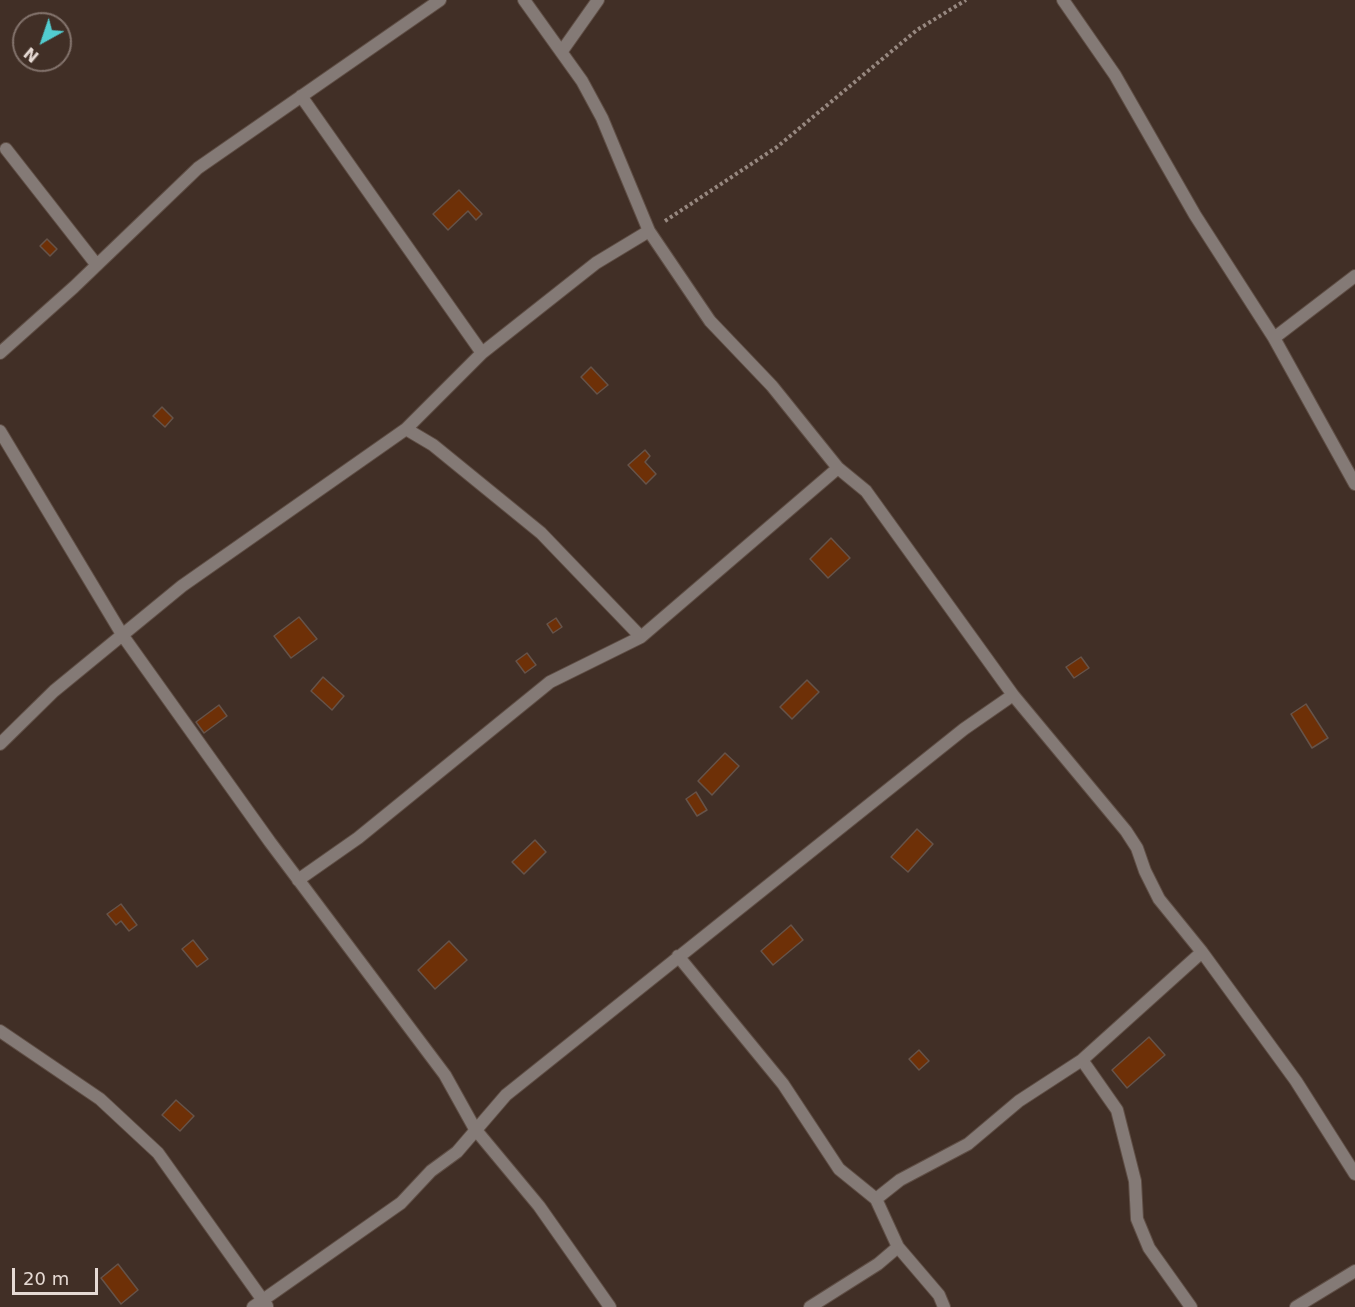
<!DOCTYPE html>
<style>
body{margin:0}
#map{position:relative;width:1355px;height:1307px;overflow:hidden;background:#412f26;font-family:"DejaVu Sans",sans-serif}
canvas{display:block}
.north{position:absolute;left:12px;top:12px;width:60px;height:60px;box-sizing:border-box;background:#412f26;border:2px solid #83736c;border-radius:50%;rotate:220deg;font-size:16px;font-weight:700;line-height:24px;text-align:center;color:#e6dad4}
.north::after{content:'';display:block;margin:auto;width:21px;height:27px;background:#52cdd0;clip-path:polygon(50% 0,100% 100%,50% 72%,0 100%)}
.scale{position:absolute;left:12px;top:1268px;width:86px;height:27px;box-sizing:border-box;border:3px solid #e6dad4;border-top:0;padding-left:8px;font-size:18px;line-height:21px;white-space:nowrap;color:#e6dad4;-webkit-text-stroke:4px #412f26;paint-order:stroke}
</style>
<div id="map">
<canvas width="1355" height="1307"></canvas>
<div class="north">N</div>
<div class="scale">20 m</div>
</div>
<script>
const g = document.querySelector('canvas').getContext('2d');
g.lineJoin = 'round';
function paint(path, color) {
  g.fillStyle = color;
  g.fill(path, 'evenodd');
}
function stroke(path, color, width, dash) {
  g.strokeStyle = color;
  g.lineWidth = width;
  g.lineCap = dash ? 'butt' : 'round';
  g.setLineDash(dash || []);
  g.stroke(path);
}
const building = new Path2D(`
 M 459,190 L 482,214 L 476,220 L 468,211 L 448,230 L 433,214 Z
 M 47,239 L 57,249 L 50,256 L 40,246 Z
 M 591,367 L 608,385 L 597,394 L 581,377 Z
 M 162,407 L 173,418 L 165,427 L 153,416 Z
 M 645,450 L 650,456 L 645,462 L 656,474 L 646,484 L 628,465 Z
 M 831,538 L 850,558 L 828,578 L 810,559 Z
 M 299,617 L 317,639 L 291,658 L 274,636 Z
 M 556,618 L 562,627 L 553,633 L 547,624 Z
 M 527,653 L 536,665 L 525,673 L 516,661 Z
 M 1081,657 L 1089,668 L 1074,678 L 1066,667 Z
 M 323,677 L 344,696 L 332,710 L 311,691 Z
 M 807,680 L 819,692 L 792,719 L 780,707 Z
 M 1306,704 L 1328,738 L 1312,748 L 1291,714 Z
 M 219,705 L 227,716 L 204,733 L 196,722 Z
 M 725,753 L 739,766 L 712,795 L 698,781 Z
 M 696,792 L 707,810 L 697,816 L 686,799 Z
 M 917,829 L 933,844 L 908,872 L 891,857 Z
 M 535,840 L 546,852 L 524,874 L 512,862 Z
 M 121,904 L 137,925 L 129,931 L 121,921 L 116,925 L 107,914 Z
 M 791,925 L 803,940 L 773,965 L 761,951 Z
 M 193,940 L 208,959 L 197,967 L 182,949 Z
 M 449,941 L 467,960 L 435,989 L 418,970 Z
 M 1149,1037 L 1165,1055 L 1127,1088 L 1112,1070 Z
 M 919,1050 L 929,1061 L 919,1070 L 909,1059 Z
 M 176,1100 L 194,1116 L 180,1131 L 162,1115 Z
 M 118,1264 L 138,1290 L 121,1304 L 101,1278 Z`);
paint(building, '#6e3007');
stroke(building, '#665349', 1.5);
const street = new Path2D(`
 M 524,0 L 582,81 L 602,118 L 649,231 L 710,321 L 772,386 L 838,468 L 866,491 L 1013,695 L 1126,831 L 1137,848 L 1145,871 L 1159,899 L 1202,952 L 1296,1081 L 1355,1174
 M 1063,0 L 1115,75 L 1195,215 L 1274,338 L 1355,484
 M 562,51 L 598,0
 M 301,96 L 482,353
 M 6,149 L 96,264
 M 1274,338 L 1355,276
 M 0,353 L 74,287 L 198,168 L 440,0
 M 406,429 L 433,445 L 541,533 L 641,637
 M 0,431 L 123,636 L 270,842 L 445,1075 L 475,1129 L 539,1206 L 610,1307
 M 0,744 L 54,691 L 182,586 L 406,429 L 482,353 L 596,263 L 649,231
 M 298,880 L 358,838 L 550,682 L 641,637 L 838,468
 M 678,956 L 783,1084 L 839,1169 L 876,1199
 M 0,1031 L 100,1099 L 158,1153 L 267,1306
 M 1082,1060 L 1117,1110 L 1135,1181 L 1137,1219 L 1149,1248 L 1191,1307
 M 898,1247 L 939,1295 L 944,1307
 M 253,1307 L 401,1203 L 431,1171 L 457,1152 L 506,1095 L 964,729 L 1013,695
 M 810,1307 L 878,1264 L 898,1247 L 876,1199 L 900,1180 L 968,1144 L 1019,1101 L 1082,1060 L 1202,952
 M 1296,1307 L 1355,1271`);
stroke(street, '#5f4e45', 14);
stroke(new Path2D(`
 M 665,221 L 777,147 L 917,30 L 966,0`), '#978880', 4, [3, 3]);
stroke(street, '#847a76', 12);
</script>
